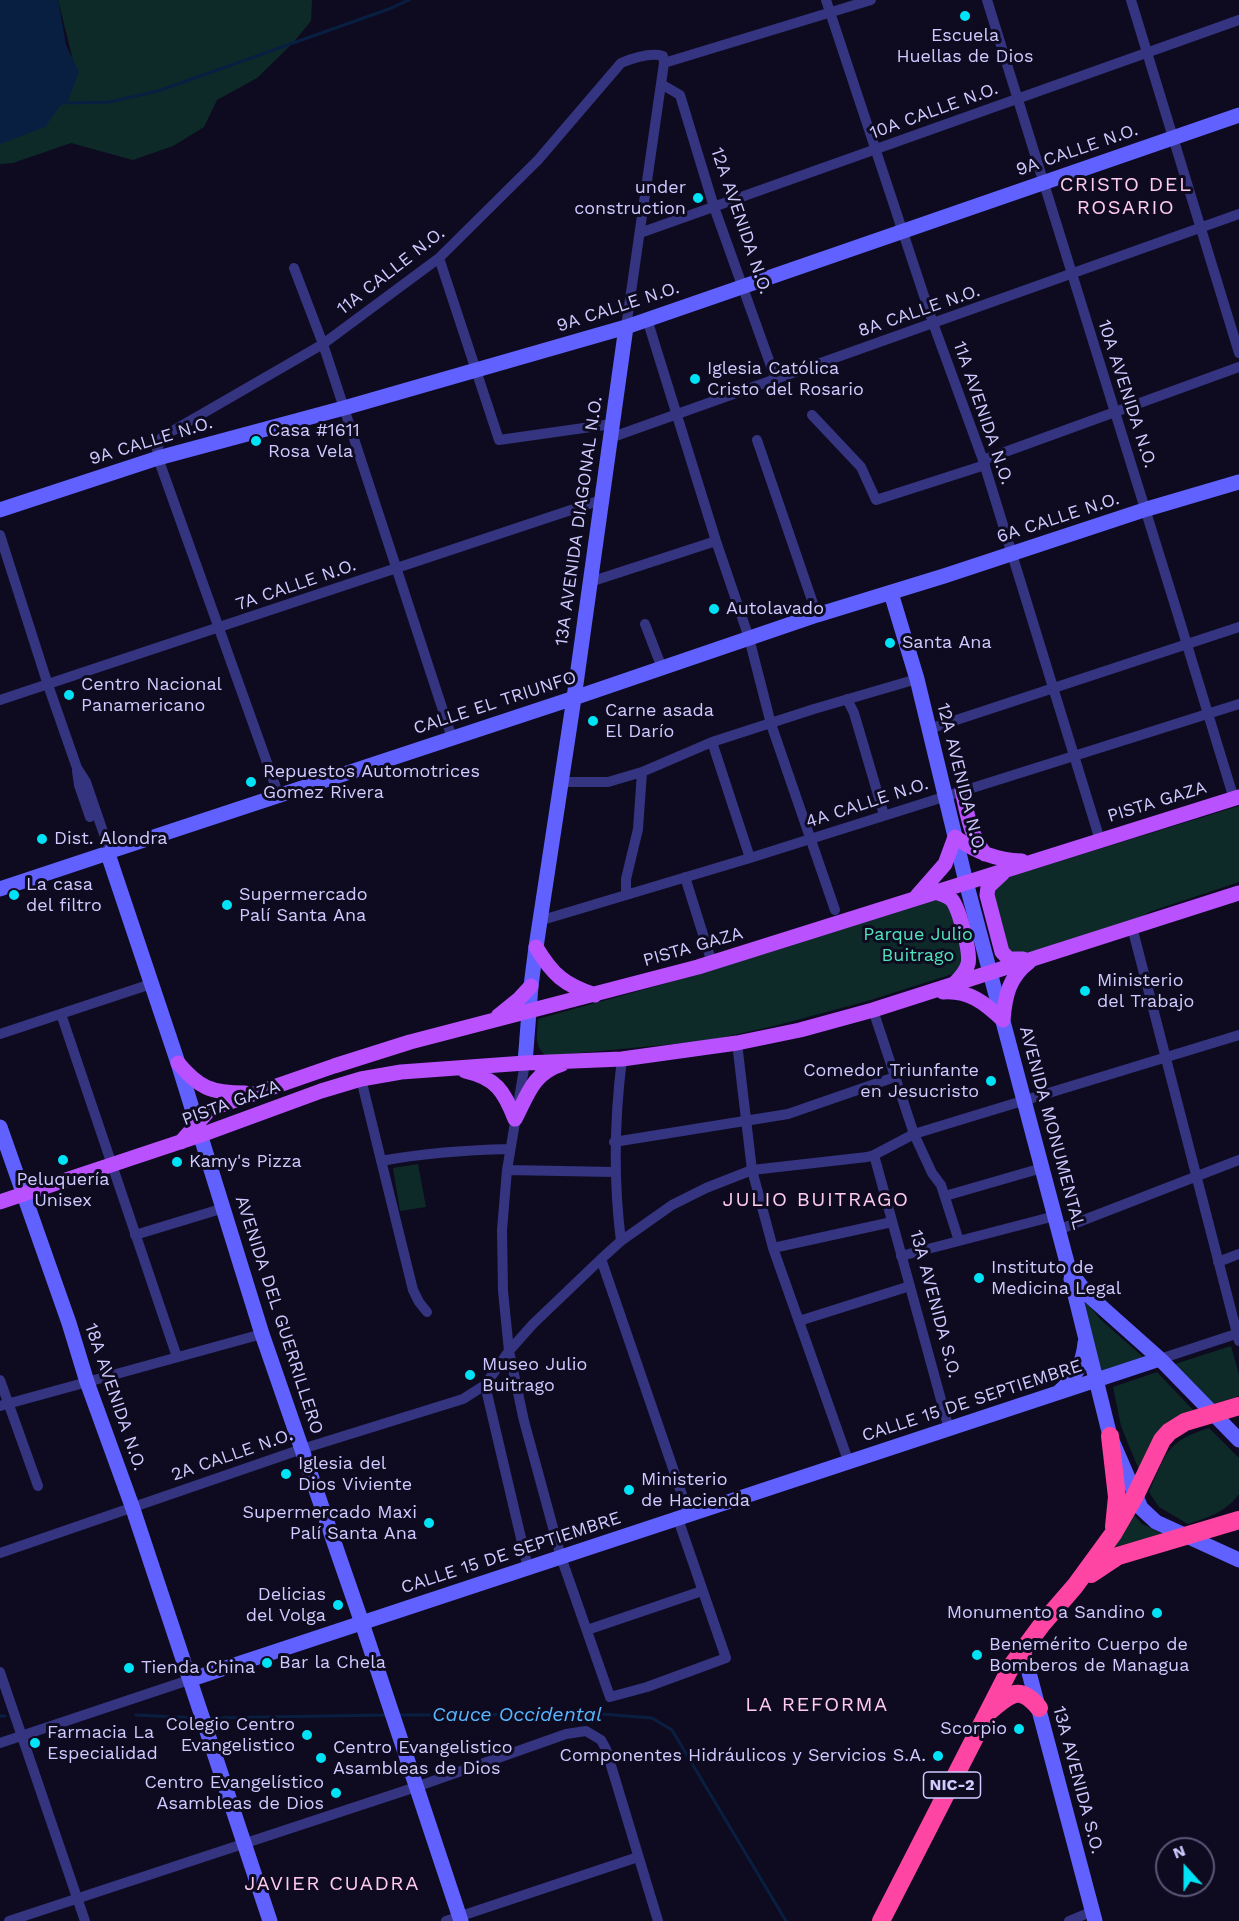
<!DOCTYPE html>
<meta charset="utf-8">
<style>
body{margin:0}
#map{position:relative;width:1239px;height:1921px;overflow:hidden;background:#0e0b20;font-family:"Work Sans",sans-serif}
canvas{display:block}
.north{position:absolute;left:1155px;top:1837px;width:60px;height:60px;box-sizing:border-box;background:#0e0b20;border:2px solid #5b5779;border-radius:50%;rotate:339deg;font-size:16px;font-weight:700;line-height:24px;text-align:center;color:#cfcaff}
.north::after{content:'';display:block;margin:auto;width:21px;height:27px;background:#00e2f5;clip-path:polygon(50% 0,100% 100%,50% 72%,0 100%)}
</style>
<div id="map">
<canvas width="1239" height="1921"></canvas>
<div class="north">N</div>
</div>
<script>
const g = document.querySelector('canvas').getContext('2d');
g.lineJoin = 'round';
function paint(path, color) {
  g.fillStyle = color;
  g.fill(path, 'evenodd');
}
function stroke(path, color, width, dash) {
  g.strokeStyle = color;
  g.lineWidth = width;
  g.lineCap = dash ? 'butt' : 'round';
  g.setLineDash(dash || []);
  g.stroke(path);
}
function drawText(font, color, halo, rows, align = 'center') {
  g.font = font + ' "Work Sans",sans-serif';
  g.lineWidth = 6;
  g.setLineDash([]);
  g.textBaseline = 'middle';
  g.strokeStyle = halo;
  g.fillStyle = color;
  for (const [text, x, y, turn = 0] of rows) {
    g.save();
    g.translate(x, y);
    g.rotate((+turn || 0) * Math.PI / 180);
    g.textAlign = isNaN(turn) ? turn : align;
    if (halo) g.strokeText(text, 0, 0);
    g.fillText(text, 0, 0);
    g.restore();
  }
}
paint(new Path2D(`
 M 58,0 L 312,0 L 311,21 L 293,43 L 257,78 L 217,100 L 204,127 L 173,146 L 133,160 L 71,143 L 13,163 L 0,164 L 0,143 L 73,88 L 73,60 Z
 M 1239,806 L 1239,882 L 1149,912 L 1138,920 L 1021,956 L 1009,950 L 993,897 L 996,887 L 1008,877 Z
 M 940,898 L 949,903 L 967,961 L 959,972 L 864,1002 L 774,1026 L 706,1041 L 547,1056 C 534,1048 537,1033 538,1019 L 703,973 Z
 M 418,1164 L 426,1207 L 400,1211 L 393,1168 Z
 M 1083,1297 L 1099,1318 L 1143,1357 L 1101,1371 Z
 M 1231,1346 L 1239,1375 L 1239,1396 L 1213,1404 L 1175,1364 Z
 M 1157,1372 L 1194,1411 C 1155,1423 1155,1435 1139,1470 L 1121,1426 L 1113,1387 Z
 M 1209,1428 L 1239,1458 L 1239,1494 C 1226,1512 1209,1517 1188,1524 L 1159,1507 L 1149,1492 C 1167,1453 1165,1442 1209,1428 Z
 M 1131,1512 L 1142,1524 L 1166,1535 L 1113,1547 Z`), '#0e2a28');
paint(new Path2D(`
 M 0,0 L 58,0 L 66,45 L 79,72 L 67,103 L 60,106 L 45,127 L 0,144 Z`), '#091f41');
stroke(new Path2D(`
 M 67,103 L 109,102 L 158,91 L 389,9 L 409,0
 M 136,1715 L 197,1718
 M 399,1715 L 602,1714 L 652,1718 L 672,1730 L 786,1921
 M 0,1716 L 5,1716
 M 207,1718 L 386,1715`), '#091f41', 3);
stroke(new Path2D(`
 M 826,0 L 933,323 L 983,460 L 1100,840
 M 987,0 C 1068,267 1154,532 1234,799
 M 1131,0 L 1239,353
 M 664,63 L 871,0
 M 661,84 L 680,95 L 714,207 L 776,380
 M 640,233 L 1239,20
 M 439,258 L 499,440 L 612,424
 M 294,268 L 323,344 L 452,738
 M 647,319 L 716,541 L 749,638 L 771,724 L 835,910
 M 812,415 L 861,467 L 876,500 L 985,465
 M 610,438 L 1239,214
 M 757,440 L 817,615
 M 983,460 L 1239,367
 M 0,535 L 48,685 L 77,768 L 86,782 L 109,849
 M 590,582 L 716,541
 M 645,624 L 662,668
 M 847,699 L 854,713 L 884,815
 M 0,700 L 601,500
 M 929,729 L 1239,627
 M 712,742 L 750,858
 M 77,771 L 79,785 L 90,817
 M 560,782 L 608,782 L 642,772 L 712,742 L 814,709 L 917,679
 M 279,796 L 158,458 L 157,449 L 162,437 L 323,344 L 439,258 L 538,160 L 621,63 C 633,58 650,52 663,56 L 664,63 L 626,327
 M 685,877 L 712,963
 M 626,895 L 626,879 L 638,829 L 642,772
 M 539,921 L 750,858 L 1239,704
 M 1132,927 L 1239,1341
 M 873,1010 L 914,1134 L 932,1173 L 941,1185 L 959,1241
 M 61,1014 L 177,1357
 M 0,1034 L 151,984
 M 737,1043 L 752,1170 L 773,1248 L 849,1463
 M 525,1063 L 507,1170 L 502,1230 L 503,1291 L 509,1351 L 524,1421 L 561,1557 L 610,1697 L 647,1687 L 726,1658 L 678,1519
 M 361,1079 L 413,1290 L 419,1302 L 427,1312
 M 614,1142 L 788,1114 L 895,1077
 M 874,1155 L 949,1429
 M 381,1161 C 424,1153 466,1150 510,1149
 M 507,1170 L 614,1172
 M 945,1196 L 1042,1168
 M 1058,1230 L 1239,1160
 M 135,1235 L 224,1208
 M 621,1241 C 613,1178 614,1122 622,1059
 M 773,1248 L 892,1222
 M 901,1256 L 1055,1216
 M 601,1259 L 689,1515
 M 1218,1262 L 1239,1254
 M 799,1321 L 910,1286
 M 1160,1359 L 1239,1333
 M 0,1380 L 38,1486
 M 485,1385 L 528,1568
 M 0,1406 L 262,1334
 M 0,1553 L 302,1449 L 463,1399 L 485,1385 L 509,1351 L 533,1324 L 601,1259 L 621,1241 L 672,1205 L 706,1188 L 752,1170 L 867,1157 L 874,1155 L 914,1134 L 1239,1035
 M 587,1630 L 702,1591
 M 0,1672 L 85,1921
 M 0,1743 L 192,1679
 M 9,1921 L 416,1787 L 566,1734 L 586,1731 L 601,1740 L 606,1749 L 658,1921
 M 446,1921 L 638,1857
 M 1069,1921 L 1093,1911`), '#353481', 10);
stroke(new Path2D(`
 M 0,510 L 158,458 L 344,408 L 626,327 L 1239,115
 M 891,593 L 917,679 L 966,882 L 1069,1270 L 1087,1294 L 1160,1359 L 1239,1440
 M 111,851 L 574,698 L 817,615 L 944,576 L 1147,509 L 1239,482
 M 109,857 L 178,1063 L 262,1334 L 362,1623 L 461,1921
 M 0,889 L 102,855
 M 525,1063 L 531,986 L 536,947 L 574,698 L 626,327
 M 0,1127 L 69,1323 L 87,1382 L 132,1506 L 270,1921
 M 1071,1279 L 1110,1436 L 1141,1508 L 1156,1522 L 1239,1560
 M 1059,1392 C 1075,1378 1083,1364 1085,1343
 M 1023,1650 L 1095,1921
 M 192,1679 L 1160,1359`), '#6161ff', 15);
stroke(new Path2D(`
 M 962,790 C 967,813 970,835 985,854
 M 1003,873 L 988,887 L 987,895 L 1002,952 L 1009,959 L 1023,959
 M 935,892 C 941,894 947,895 952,900 C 959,909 971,952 968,964 C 966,972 960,978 955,983
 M 917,896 L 945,864 L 955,837 C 976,852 996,860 1022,861
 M 536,947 C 552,974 564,985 595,995
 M 943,992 C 969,990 985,1003 1003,1020
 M 498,1016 L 519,999 L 531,986
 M 1003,1020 C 1005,996 1009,977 1029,962
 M 178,1063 C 199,1088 211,1093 245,1093
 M 465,1071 C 496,1078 504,1091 515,1119
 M 515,1119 C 528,1094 533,1073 562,1064
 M 181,1142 L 210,1109 L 334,1066 L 410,1042 L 698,967 L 1239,797
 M 0,1202 L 201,1135 L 321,1091 L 361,1079 L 401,1072 L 525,1063 L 622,1059 L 737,1043 L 800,1030 L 873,1010 L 1239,893`), '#ba51ff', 15);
stroke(new Path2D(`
 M 1110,1436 L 1117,1497 L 1114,1527
 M 1091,1574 L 1118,1556 L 1239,1520
 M 990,1711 C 1010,1694 1020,1684 1039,1708
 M 881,1921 L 1012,1665 L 1043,1623 L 1075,1586 L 1113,1534 L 1135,1496 L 1162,1440 L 1169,1432 L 1185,1422 L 1239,1406`), '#ff45a3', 18);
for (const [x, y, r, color] of [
 [965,16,6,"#00e2f5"],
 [698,198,6,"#00e2f5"],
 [695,379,6,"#00e2f5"],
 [256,441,6,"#00e2f5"],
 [714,609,6,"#00e2f5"],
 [890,643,6,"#00e2f5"],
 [69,695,6,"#00e2f5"],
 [593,721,6,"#00e2f5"],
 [251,782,6,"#00e2f5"],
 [42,839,6,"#00e2f5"],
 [14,895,6,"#00e2f5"],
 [227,905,6,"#00e2f5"],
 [1085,991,6,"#00e2f5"],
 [991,1081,6,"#00e2f5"],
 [63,1160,6,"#00e2f5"],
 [177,1162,6,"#00e2f5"],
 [979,1278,6,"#00e2f5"],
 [470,1375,6,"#00e2f5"],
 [286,1474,6,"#00e2f5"],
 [629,1490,6,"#00e2f5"],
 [429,1523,6,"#00e2f5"],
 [338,1605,6,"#00e2f5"],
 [1157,1613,6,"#00e2f5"],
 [977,1655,6,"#00e2f5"],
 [267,1663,6,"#00e2f5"],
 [129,1668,6,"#00e2f5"],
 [1019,1729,6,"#00e2f5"],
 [307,1735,6,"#00e2f5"],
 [35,1743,6,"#00e2f5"],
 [938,1756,6,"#00e2f5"],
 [321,1758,6,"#00e2f5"],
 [336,1793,6,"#00e2f5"]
]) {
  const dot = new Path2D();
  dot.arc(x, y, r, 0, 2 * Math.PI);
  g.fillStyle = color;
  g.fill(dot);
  stroke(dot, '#0e0b20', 2);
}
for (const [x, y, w] of [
 [952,1785,57]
]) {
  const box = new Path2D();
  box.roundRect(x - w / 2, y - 13, w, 26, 4.5);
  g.fillStyle = '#0e0b20';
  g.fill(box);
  stroke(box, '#cfcaff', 1.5);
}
drawText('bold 16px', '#cfcaff', null, [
 ["NIC-2",952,1785]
]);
drawText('18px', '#cfcaff', '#0e0b20', [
 ["Escuela",965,36,"center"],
 ["Huellas de Dios",965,57,"center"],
 ["under",686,188,"right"],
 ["construction",686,209,"right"],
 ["Iglesia Católica",707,369],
 ["Cristo del Rosario",707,390],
 ["Casa #1611",268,431],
 ["Rosa Vela",268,452],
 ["Autolavado",726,609],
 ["Santa Ana",902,643],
 ["Centro Nacional",81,685],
 ["Panamericano",81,706],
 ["Carne asada",605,711],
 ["El Darío",605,732],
 ["Repuestos Automotrices",263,772],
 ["Gomez Rivera",263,793],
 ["Dist. Alondra",54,839],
 ["La casa",26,885],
 ["del filtro",26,906],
 ["Supermercado",239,895],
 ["Palí Santa Ana",239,916],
 ["Ministerio",1097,981],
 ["del Trabajo",1097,1002],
 ["Comedor Triunfante",979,1071,"right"],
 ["en Jesucristo",979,1092,"right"],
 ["Kamy's Pizza",189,1162],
 ["Peluquería",63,1180,"center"],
 ["Unisex",63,1201,"center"],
 ["Instituto de",991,1268],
 ["Medicina Legal",991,1289],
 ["Museo Julio",482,1365],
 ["Buitrago",482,1386],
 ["Iglesia del",298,1464],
 ["Dios Viviente",298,1485],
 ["Ministerio",641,1480],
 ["de Hacienda",641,1501],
 ["Supermercado Maxi",417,1513,"right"],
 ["Palí Santa Ana",417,1534,"right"],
 ["Delicias",326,1595,"right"],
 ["del Volga",326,1616,"right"],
 ["Monumento a Sandino",1145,1613,"right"],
 ["Benemérito Cuerpo de",989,1645],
 ["Bomberos de Managua",989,1666],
 ["Bar la Chela",279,1663],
 ["Tienda China",141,1668],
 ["Colegio Centro",295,1725,"right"],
 ["Evangelistico",295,1746,"right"],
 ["Scorpio",1007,1729,"right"],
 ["Farmacia La",47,1733],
 ["Especialidad",47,1754],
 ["Centro Evangelistico",333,1748],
 ["Asambleas de Dios",333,1769],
 ["Componentes Hidráulicos y Servicios S.A.",926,1756,"right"],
 ["Centro Evangelístico",324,1783,"right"],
 ["Asambleas de Dios",324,1804,"right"]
], 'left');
drawText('18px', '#cfcaff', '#0e0b20', [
 ["10A CALLE N.O.",934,111,-20],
 ["9A CALLE N.O.",1077,150,-19],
 ["12A AVENIDA N.O.",741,221,71],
 ["11A CALLE N.O.",391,271,-38],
 ["9A CALLE N.O.",618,307,-18],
 ["8A CALLE N.O.",919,311,-19],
 ["10A AVENIDA N.O.",1127,394,72],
 ["11A AVENIDA N.O.",983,413,71],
 ["9A CALLE N.O.",151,441,-17],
 ["6A CALLE N.O.",1058,518,-18],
 ["13A AVENIDA DIAGONAL N.O.",579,521,-82],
 ["7A CALLE N.O.",296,585,-19],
 ["CALLE EL TRIUNFO",495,703,-18],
 ["12A AVENIDA N.O.",961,778,76],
 ["PISTA GAZA",1157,802,-17],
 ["4A CALLE N.O.",867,803,-18],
 ["PISTA GAZA",693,947,-16],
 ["PISTA GAZA",231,1103,-20],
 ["AVENIDA MONUMENTAL",1052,1128,75],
 ["13A AVENIDA S.O.",935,1304,75],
 ["AVENIDA DEL GUERRILLERO",279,1315,72],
 ["18A AVENIDA N.O.",115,1397,71],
 ["CALLE 15 DE SEPTIEMBRE",972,1401,-18],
 ["2A CALLE N.O.",232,1455,-19],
 ["CALLE 15 DE SEPTIEMBRE",511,1553,-18],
 ["13A AVENIDA S.O.",1078,1780,75]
]);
drawText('18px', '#51e4bc', '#0e0b20', [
 ["Parque Julio",918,935],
 ["Buitrago",918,956]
]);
g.letterSpacing = '1.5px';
drawText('20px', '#fce', '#0e0b20', [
 ["CRISTO DEL",1126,185],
 ["ROSARIO",1126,208],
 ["JULIO BUITRAGO",816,1200],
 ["LA REFORMA",817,1705],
 ["JAVIER CUADRA",332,1884]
]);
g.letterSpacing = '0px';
drawText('italic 20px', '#58b6ff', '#0e0b20', [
 ["Cauce Occidental",517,1715]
]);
</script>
